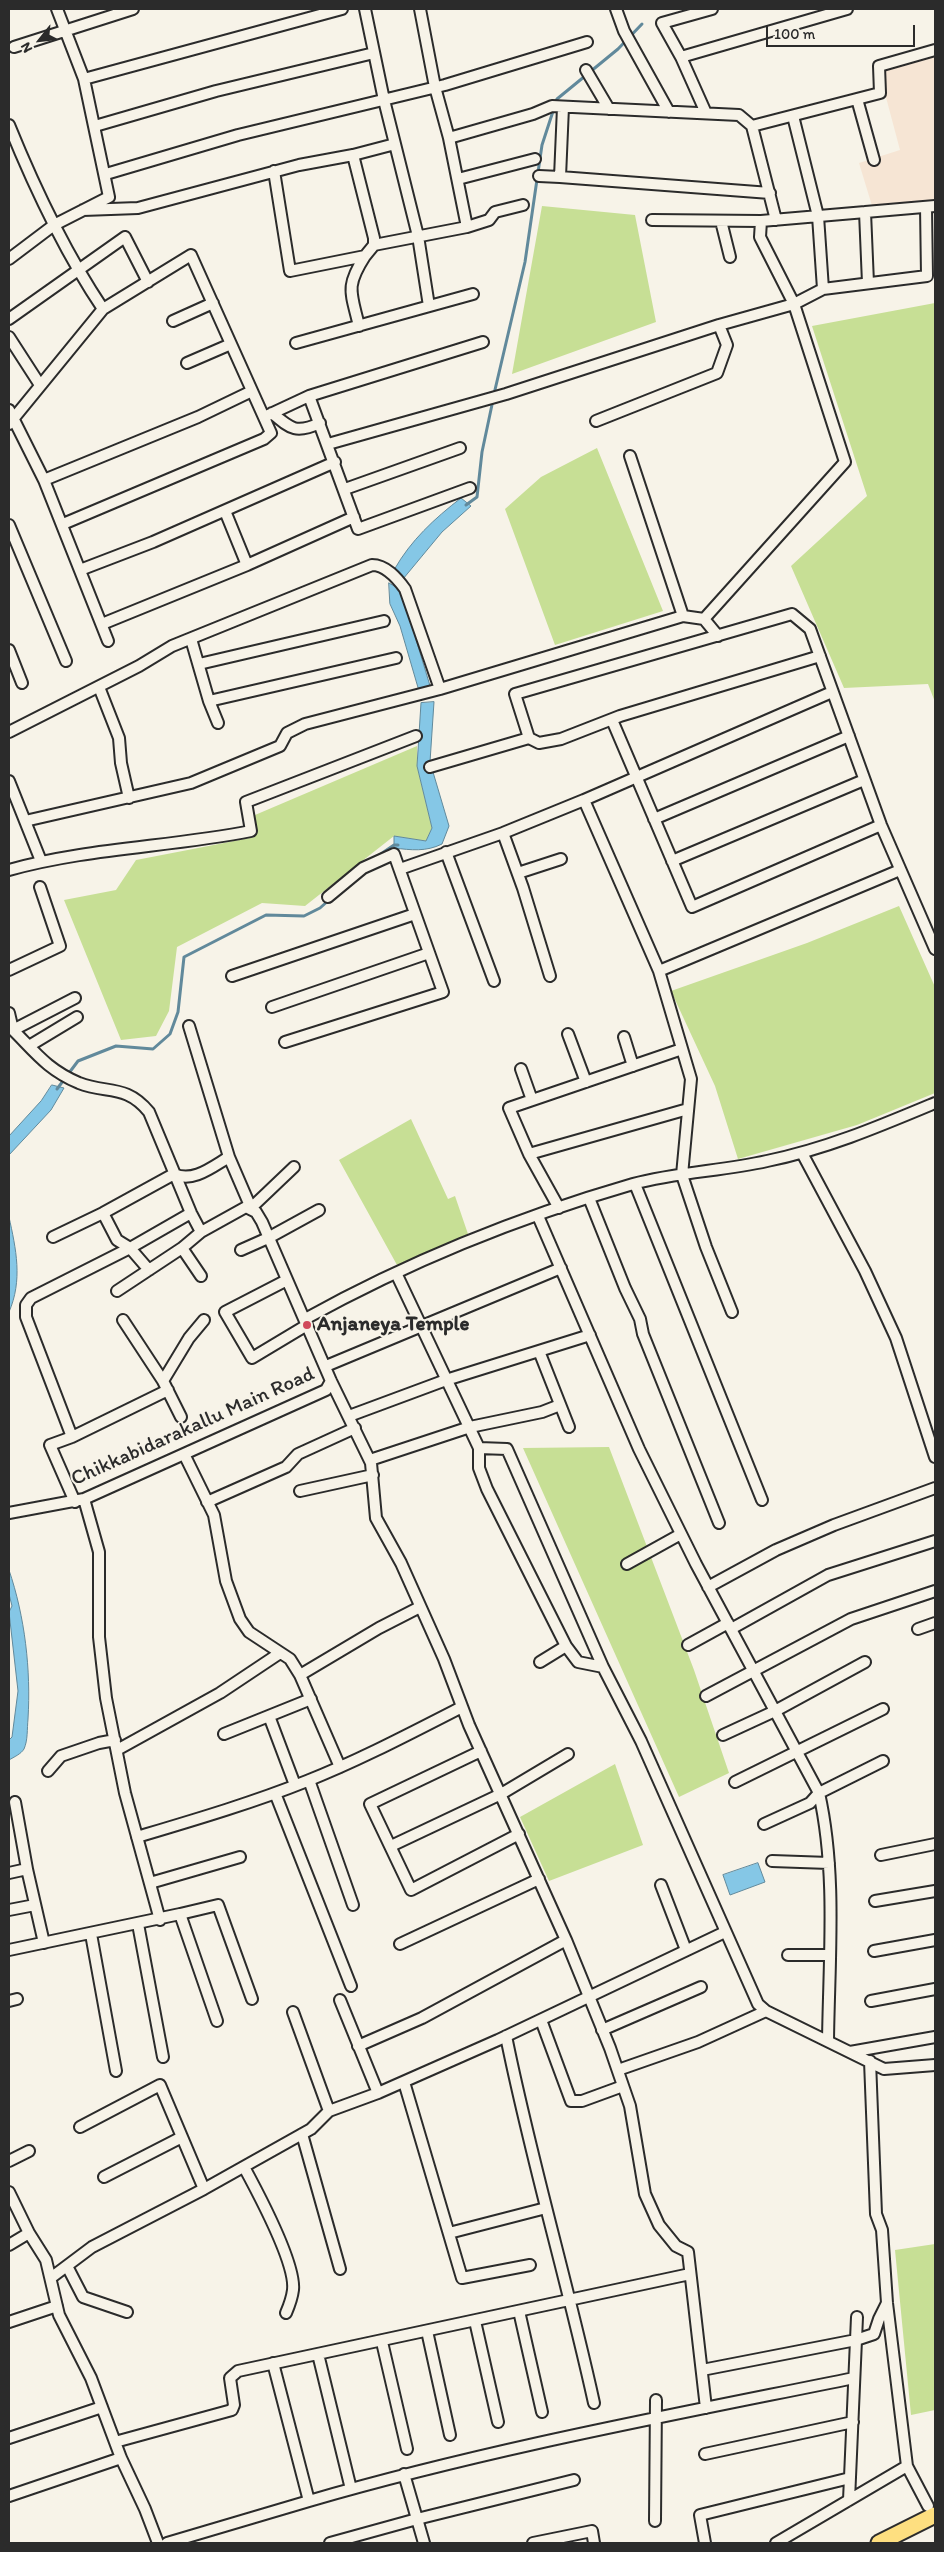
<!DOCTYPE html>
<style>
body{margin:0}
#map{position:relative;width:944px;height:2552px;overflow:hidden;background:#f7f3e8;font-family:Itim,sans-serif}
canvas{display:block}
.frame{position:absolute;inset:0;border:10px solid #2b2b2b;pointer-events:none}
.north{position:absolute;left:15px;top:15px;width:50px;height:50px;-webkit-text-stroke:4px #f7f3e8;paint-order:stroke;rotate:241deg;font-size:14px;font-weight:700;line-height:20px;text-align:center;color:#2b2b2b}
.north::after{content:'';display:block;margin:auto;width:18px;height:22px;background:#2b2b2b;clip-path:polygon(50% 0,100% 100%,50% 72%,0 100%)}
.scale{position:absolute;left:766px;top:25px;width:149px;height:22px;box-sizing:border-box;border:2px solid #2b2b2b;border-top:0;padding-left:6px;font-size:15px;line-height:18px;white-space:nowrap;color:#2b2b2b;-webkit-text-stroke:4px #f7f3e8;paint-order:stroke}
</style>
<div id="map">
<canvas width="944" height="2552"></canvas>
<div class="frame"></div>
<div class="north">N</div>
<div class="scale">100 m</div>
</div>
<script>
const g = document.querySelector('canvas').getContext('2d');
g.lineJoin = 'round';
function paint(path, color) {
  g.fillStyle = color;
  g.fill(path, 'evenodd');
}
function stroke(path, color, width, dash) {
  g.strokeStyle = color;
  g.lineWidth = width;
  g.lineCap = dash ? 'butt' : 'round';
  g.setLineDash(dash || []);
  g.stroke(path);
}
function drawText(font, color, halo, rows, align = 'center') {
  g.font = font + ' Itim,sans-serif';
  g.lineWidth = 4;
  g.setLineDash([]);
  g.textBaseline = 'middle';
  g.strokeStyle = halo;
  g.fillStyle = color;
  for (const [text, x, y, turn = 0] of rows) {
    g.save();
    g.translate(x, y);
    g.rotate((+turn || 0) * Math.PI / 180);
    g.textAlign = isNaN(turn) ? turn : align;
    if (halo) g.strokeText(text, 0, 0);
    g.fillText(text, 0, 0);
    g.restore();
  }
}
paint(new Path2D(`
 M 935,57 L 935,204 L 873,209 L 859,163 L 900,150 L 879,71 Z`), '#f6e5d4');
paint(new Path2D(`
 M 542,206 L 635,215 L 656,322 L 512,374 Z
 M 935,303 L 935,702 L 928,684 L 844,688 L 791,566 L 867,496 L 812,326 Z
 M 597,448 L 663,611 L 555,645 L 505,509 L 541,477 Z
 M 417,746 L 417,766 L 432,828 L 426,841 L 394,836 L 305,906 L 262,903 L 177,947 L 169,1011 L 156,1036 L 121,1040 L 64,900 L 116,890 L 136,860 L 255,837 L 255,815 Z
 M 899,906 L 935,987 L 935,1093 L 857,1125 L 738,1159 L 715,1086 L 671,991 L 807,943 Z
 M 411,1119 L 448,1199 L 455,1196 L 468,1234 L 397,1265 L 339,1160 Z
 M 609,1447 L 694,1670 L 729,1773 L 679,1797 L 523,1448 Z
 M 615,1764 L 643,1845 L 549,1881 L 520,1817 Z
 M 935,2244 L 935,2410 L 911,2415 L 895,2250 Z`), '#c7df95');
const water = new Path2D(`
 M 461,498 L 471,506 L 442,532 L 403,579 L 394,570 C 411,540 434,519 461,498 Z
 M 389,583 L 401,590 L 431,689 L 419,691 L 400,626 L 390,604 Z
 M 434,702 L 430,762 L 449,826 L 442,844 C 426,852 411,850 394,848 L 394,836 L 426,841 L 432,828 L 417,766 L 421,703 Z
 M 52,1085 L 64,1088 L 51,1110 L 9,1155 L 9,1136 L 41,1101 Z
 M 9,1217 C 16,1249 23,1280 9,1312 Z
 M 9,1570 C 25,1617 31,1670 28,1719 C 27,1729 28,1740 24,1749 C 21,1754 14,1757 9,1760 L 9,1740 L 12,1737 L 18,1691 L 9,1612 L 12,1606 L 9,1594 Z
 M 758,1863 L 765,1882 L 730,1895 L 723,1875 Z`);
paint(water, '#85c7e6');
stroke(water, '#61899b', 1);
stroke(new Path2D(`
 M 494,394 L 525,262 L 542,145 L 557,99 L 618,49 L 642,24
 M 466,505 L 477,497 L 482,452 L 493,400
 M 372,860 L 394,845 L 398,845
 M 57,1089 L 78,1061 L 116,1046 L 153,1049 L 170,1034 L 178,1012 L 184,957 L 266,915 L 304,916 L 320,908 L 329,900`), '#61899b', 3);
const minor = new Path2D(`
 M 365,9 L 384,100 L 418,236 L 429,306
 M 420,9 L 435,87 L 449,138 L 533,114 L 552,106 L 739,115 L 752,126 L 776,220
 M 616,9 L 624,31 L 669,112
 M 712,9 L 662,23 L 681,57 L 847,9
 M 14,47 L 133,9
 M 681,57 L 706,113
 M 586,70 L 609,109
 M 84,79 L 342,9
 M 857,99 L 874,160
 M 563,107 L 560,177 L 770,193
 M 793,116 L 818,216 L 823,289
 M 9,125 C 35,189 64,251 103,309
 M 95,126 L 216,91 L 374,53
 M 752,126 L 880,93 L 879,66 L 935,50
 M 274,171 L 290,271 L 365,256 L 374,245 L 374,238 L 353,155
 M 106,174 L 238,135 L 445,85 L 587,42
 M 539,176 L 560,177
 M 458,179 L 535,159
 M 83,210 L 138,208 L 299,165 L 353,155 L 395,144
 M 865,212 L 868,283
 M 652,220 L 761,221 L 935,206
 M 721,221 L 730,257
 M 467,227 L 489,220 L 495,212 L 523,205
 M 374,245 L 467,227 L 449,138
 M 9,259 L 54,225 L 109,197 L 84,79 L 57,9
 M 9,319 L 125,237 L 148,282
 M 173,321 L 213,303
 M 359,326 C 351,292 345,287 365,256
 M 9,337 L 40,385
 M 296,343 L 473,294
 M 187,363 L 231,344
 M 309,396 L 358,529 L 470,488
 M 9,410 L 44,480 L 108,641
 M 272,413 C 291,429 296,434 320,423
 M 264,417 L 309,396 L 483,342
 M 596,421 L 717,373 L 727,345 L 719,325
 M 9,424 L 103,309 L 191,255 L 271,433 L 264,439 L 63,524
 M 328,444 L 506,394 L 719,325 L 794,304 L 823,289 L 927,276 L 926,207
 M 630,456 L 683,616
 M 44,480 L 198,417 L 252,391
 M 345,489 L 460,448
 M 225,511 L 247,565
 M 9,525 L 66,661
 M 80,570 L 153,542 L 335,462
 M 102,624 L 247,565 L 354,517
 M 718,636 L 704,619 L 845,462 L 794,304 L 760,237 L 761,221
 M 191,639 L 209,701 L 218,723
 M 9,650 L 22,683
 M 820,656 L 620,716 L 561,739 L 539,743 L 529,738 L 515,694 L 792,614 L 810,629 L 881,825 L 935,949
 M 199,664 L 384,621
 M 99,687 L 119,738 L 121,763 L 129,798
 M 209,701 L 396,658
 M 612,720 L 692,907 L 881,825
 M 9,732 L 139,666 L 172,646 L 372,565 C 386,565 397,578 405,589 L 440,689
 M 430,767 L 529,738
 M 9,781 L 41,861
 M 584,800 L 659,971 L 691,1079 L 682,1175 L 706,1247 L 732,1312
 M 654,819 L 849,736
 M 25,821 L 191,783 L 280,746 L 287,733 L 305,724 L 440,689 L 683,616 L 704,619
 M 503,833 L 523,888 L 550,976
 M 446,852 L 494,981
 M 672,861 L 864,780
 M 400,869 L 503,833 L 584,800 L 832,692
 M 9,870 C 87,848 171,847 251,831 L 246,802 L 416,736
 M 518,873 L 561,859
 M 9,970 L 60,946 L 40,887
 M 659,971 L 900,870
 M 232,976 L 415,914
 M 272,1007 L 429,953
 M 9,1013 L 13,1030 L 75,998
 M 189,1026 L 229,1157 L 251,1208 L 294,1167
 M 9,1029 L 13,1030 C 36,1053 48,1070 79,1083 C 107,1094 126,1084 149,1112 L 191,1213 L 201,1232 L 246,1207 L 256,1212 L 262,1222 L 331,1381 L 371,1463 L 376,1518 L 401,1563 L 444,1659 L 469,1725 L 566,1940 L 610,2048 L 630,2106 L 645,2194 L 659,2225 L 676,2246 L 688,2252 L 706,2408
 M 568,1034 L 586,1082
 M 624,1037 L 633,1066
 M 285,1042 L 443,992 L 394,854 L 363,868 L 328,897
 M 29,1046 L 77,1017
 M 521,1069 L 532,1100
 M 802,1153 L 865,1271 L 896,1338 L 935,1457
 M 529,1154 L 688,1109
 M 174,1174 C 193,1183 212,1167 229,1157
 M 635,1184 L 762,1500
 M 589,1198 L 625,1288 L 640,1319 L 643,1334 L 719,1523
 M 559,1208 L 529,1154 L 509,1108 L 682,1049
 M 103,1213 L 117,1240 L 130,1248 L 149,1270
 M 538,1216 L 639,1449 L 696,1564 L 819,1793 C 837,1873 829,1959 828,2041
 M 53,1237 L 103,1213 L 174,1174
 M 182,1248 L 201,1276
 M 241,1250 L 268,1238 L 319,1210
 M 396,1273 L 479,1448 L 479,1468 L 487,1489 L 566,1646 L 578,1662 L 603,1667 L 641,1741 L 758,2004 L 766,2011 L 884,2069 L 935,2065
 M 287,1280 L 225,1312 L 252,1358 L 307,1325
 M 117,1291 L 182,1248 L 201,1232
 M 305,1319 C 408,1262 519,1217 633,1184 C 677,1172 723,1171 767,1161 C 826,1149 880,1126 935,1103
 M 123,1320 L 163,1381 L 181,1417
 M 539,1351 L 569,1427
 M 326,1366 L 561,1268
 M 163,1381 L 189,1338 L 204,1320
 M 349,1416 L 446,1380 L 590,1335
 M 72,1437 L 26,1317 L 26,1305 L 31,1298 L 130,1248 L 191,1213
 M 479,1448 L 507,1449 L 603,1667
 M 184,1454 L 214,1515 L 226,1581 L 240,1619 L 249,1632 L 290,1659 L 300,1675 L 340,1767
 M 370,1460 L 470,1427 L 542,1412 L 560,1405
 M 300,1491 L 373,1475
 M 84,1499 L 99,1552 L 99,1637 L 106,1698 L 125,1793 L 160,1920
 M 75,1502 L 50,1445 L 72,1437 L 168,1390
 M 207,1502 L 286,1467 L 298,1454 L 355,1428
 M 9,1513 L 84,1499 L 326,1390 L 331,1381
 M 627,1564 L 681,1534
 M 708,1587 L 776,1550 L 834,1525 L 935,1488
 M 731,1629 L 828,1575 L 935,1541
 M 918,1629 L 935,1623
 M 688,1645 L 728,1623
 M 540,1662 L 566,1646
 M 300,1675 L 379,1628 L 420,1607
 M 706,1696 L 851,1619 L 935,1591
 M 269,1716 L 295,1785
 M 224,1734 L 311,1699
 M 723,1735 L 775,1711 L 865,1662
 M 117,1750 L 220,1693 L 280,1653
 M 481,1751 L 370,1804 L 411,1890 L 519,1834
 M 48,1771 L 61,1756 L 99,1743 L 115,1740
 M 309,1780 L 353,1905
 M 735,1782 L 883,1709
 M 275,1793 L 351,1986
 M 15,1802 L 27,1869
 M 764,1824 L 810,1803 L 819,1793 L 883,1761
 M 137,1837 C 194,1820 252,1803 307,1781 C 360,1760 411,1733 462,1707
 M 391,1846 L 501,1794 L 568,1754
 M 881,1855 L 935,1844
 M 772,1861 L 829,1863
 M 9,1873 L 27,1869 L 44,1943
 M 150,1883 L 240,1857
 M 661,1885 L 686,1950
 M 875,1901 L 935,1891
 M 9,1910 L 35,1905
 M 180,1914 L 218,1905 L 252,1999
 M 138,1924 L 163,2057
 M 91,1934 L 116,2071
 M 400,1944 L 539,1879
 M 9,1950 L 180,1914 L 217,2021
 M 874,1951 L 935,1940
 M 788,1955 L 829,1955
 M 340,2000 L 378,2093
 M 9,2001 L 17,1999
 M 871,2001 L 935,1989
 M 293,2012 L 329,2111
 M 541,2020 L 571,2101 L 582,2101 L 623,2086
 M 602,2030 L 701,1987
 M 506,2036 C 531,2160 567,2280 594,2403
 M 358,2046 L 422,2018 L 566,1940
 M 850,2052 L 935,2037
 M 870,2061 L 876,2214 L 882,2230 L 887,2303 L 907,2466 L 928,2506
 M 618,2070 L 698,2042 L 766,2011
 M 404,2082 L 462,2278 L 530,2265
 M 80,2127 L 160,2085 L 182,2137
 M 302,2134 L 340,2269
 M 9,2161 L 29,2151
 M 244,2167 C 257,2191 296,2264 293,2290 C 292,2298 289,2306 286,2313
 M 104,2177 L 182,2137 L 204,2189
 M 9,2192 L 29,2233 L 46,2260 L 59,2315 L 91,2378 L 121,2458 L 145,2509 L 158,2543
 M 449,2233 L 546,2208
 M 9,2245 L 29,2233
 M 67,2266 L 83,2297 L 127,2312
 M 52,2277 L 92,2247 L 204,2189 L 311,2129 L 329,2111 L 378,2093 L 498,2040 L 725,1932
 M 519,2311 L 542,2412
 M 475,2321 L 498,2422
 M 9,2322 L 57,2306
 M 427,2331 L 450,2435
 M 382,2342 L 407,2449
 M 318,2354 L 351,2489
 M 273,2363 L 309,2501 C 488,2449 672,2415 854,2378
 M 702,2370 L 856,2340 L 874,2334 L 879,2319 L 887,2303
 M 9,2438 L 102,2407
 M 115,2442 L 232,2410 L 234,2405 L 230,2378 L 238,2371 L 690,2274
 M 705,2454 L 853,2422
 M 404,2474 L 424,2543
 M 9,2496 L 121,2458
 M 849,2500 L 857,2317
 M 655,2521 L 656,2400
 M 167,2543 L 309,2501
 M 330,2543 L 417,2519 L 574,2480
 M 533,2543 L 592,2531 L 594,2543
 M 705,2543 L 700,2515 L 850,2478
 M 776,2543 L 907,2466`);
const highway = new Path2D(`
 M 879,2543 L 935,2515`);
stroke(minor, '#2b2b2b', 14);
stroke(highway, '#2b2b2b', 19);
stroke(minor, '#f7f3e8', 10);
stroke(highway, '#fedf80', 15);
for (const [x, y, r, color] of [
 [307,1325,5,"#d1495b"]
]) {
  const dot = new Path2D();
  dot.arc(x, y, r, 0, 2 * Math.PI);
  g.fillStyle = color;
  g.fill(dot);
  stroke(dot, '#f7f3e8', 2);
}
drawText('bold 21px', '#2b2b2b', '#f7f3e8', [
 ["Anjaneya Temple",317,1325]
], 'left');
drawText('21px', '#2b2b2b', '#f7f3e8', [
 ["Chikkabidarakallu Main Road",193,1427,-24]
]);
</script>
